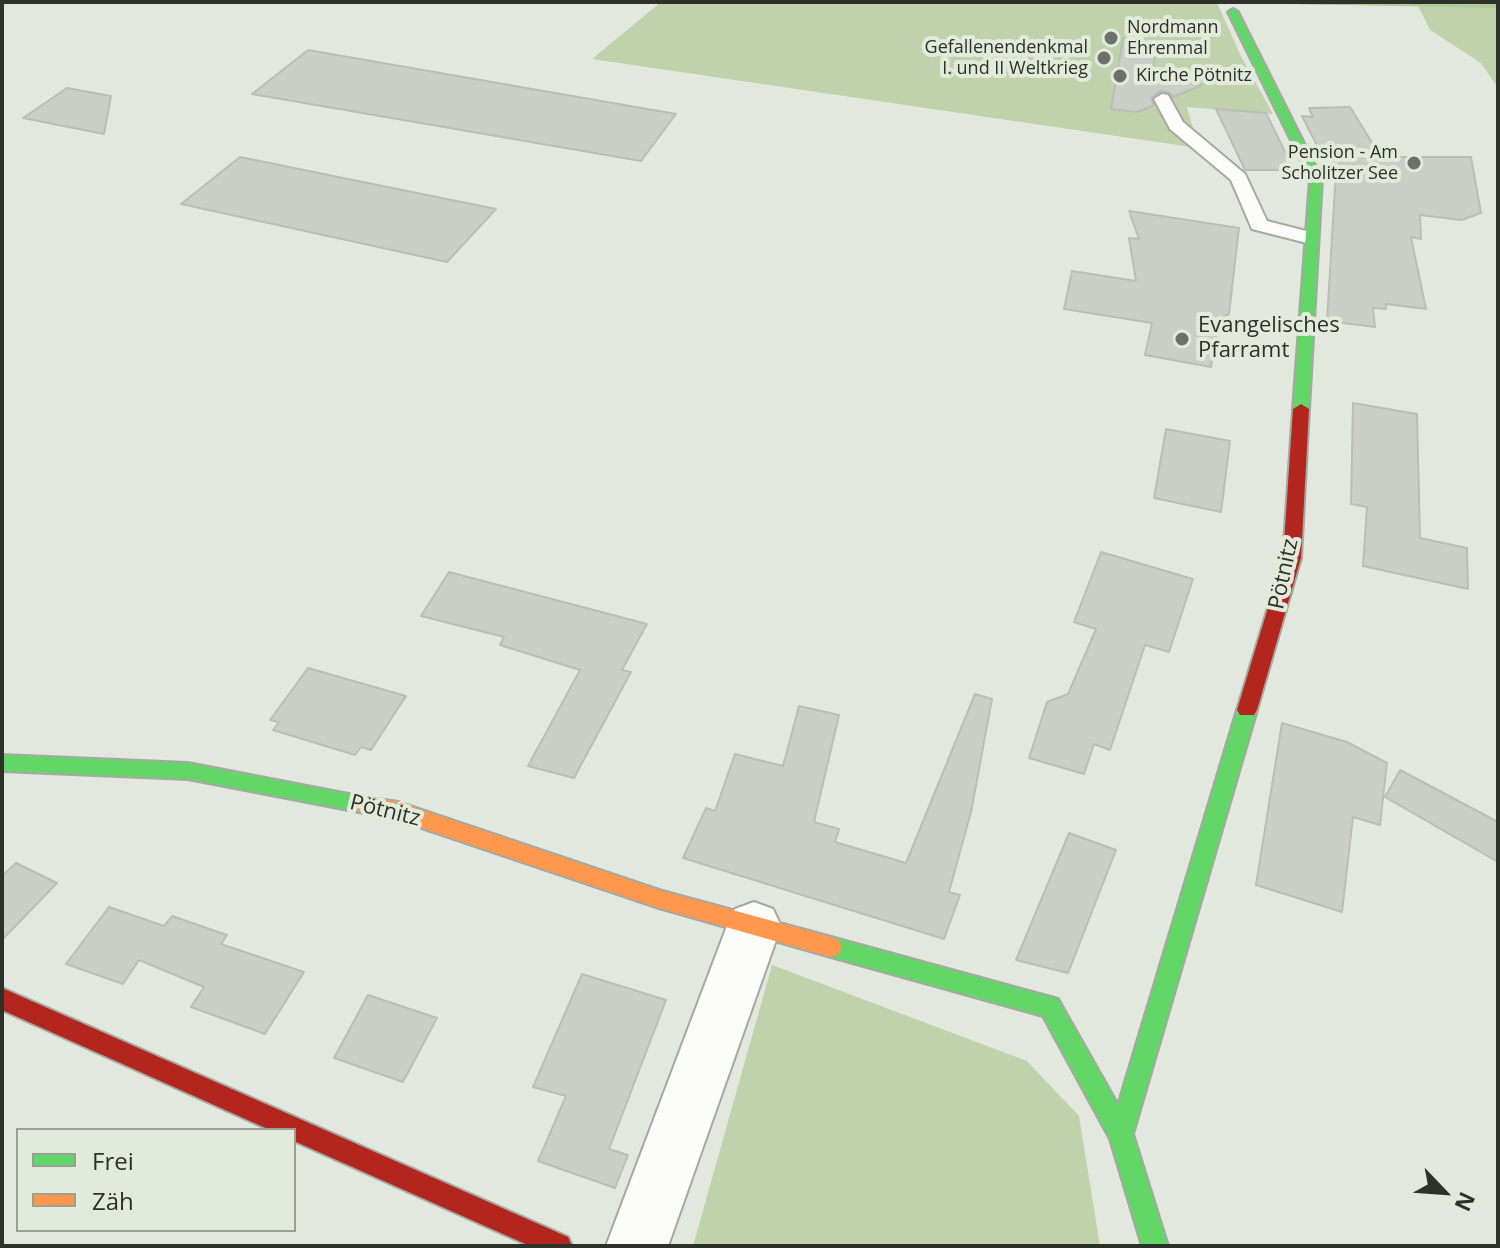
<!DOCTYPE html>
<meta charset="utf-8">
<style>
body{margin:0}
#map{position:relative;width:1500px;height:1248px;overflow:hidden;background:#e3e8de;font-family:"Open Sans",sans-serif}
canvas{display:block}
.frame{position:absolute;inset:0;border:4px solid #2d312a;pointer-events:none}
.legend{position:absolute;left:16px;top:1128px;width:280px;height:104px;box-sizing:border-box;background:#e2ebdb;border:2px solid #9aa194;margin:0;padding:10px 14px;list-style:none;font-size:24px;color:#2d312a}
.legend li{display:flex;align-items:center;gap:16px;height:40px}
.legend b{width:40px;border:2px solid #9aa194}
.north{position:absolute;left:1404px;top:1152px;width:80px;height:80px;-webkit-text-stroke:6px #e2ebdb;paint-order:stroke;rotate:115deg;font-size:22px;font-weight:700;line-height:32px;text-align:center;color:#2d312a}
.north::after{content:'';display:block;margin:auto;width:28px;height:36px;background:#2d312a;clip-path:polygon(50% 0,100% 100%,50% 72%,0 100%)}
</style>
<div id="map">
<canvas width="1500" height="1248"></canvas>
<div class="frame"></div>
<ul class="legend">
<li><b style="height:10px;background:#63d668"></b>Frei</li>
<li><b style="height:10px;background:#ff974d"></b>Zäh</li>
</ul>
<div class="north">N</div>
</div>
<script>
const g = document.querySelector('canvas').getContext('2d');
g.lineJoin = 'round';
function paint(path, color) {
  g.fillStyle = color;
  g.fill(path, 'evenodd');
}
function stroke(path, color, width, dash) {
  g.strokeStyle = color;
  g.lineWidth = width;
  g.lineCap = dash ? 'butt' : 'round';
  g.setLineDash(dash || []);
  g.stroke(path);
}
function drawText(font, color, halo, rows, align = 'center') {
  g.font = font + ' "Open Sans",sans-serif';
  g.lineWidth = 8;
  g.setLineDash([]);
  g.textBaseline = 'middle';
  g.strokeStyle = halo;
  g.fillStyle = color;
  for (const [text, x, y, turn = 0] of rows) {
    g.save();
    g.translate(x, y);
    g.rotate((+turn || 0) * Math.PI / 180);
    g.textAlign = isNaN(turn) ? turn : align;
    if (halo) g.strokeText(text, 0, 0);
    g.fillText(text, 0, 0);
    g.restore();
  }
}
paint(new Path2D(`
 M 661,2 L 1498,2 L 1498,88 L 1481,63 L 1430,30 L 1418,6 L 1217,3 L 1241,56 L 1273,114 L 1187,107 L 1194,132 L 1213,147 L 1198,148 L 592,59 Z
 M 772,965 L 1027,1061 L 1079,1116 L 1100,1246 L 693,1246 Z`), '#bfd2ac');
paint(new Path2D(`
 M 1241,2 L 1498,2 L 1498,8 L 1241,3 Z`), '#b3cb98');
const building = new Path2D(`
 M 1123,38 L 1156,42 L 1152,78 L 1202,85 L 1173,97 L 1168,92 L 1160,91 L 1151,98 L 1154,105 L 1138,112 L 1111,109 Z
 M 308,50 L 676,114 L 641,161 L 252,94 Z
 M 67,88 L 111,96 L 104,134 L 23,118 Z
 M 1350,107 L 1381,157 L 1471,157 L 1481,213 L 1462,220 L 1420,215 L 1421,239 L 1411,237 L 1426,309 L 1386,304 L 1386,309 L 1373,308 L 1375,327 L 1327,321 L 1336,171 L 1330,171 L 1302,116 L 1313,117 L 1309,108 Z
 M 1216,109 L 1266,113 L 1294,170 L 1245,170 Z
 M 240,157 L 496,209 L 447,262 L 181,204 Z
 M 1129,211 L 1239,228 L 1229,314 L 1219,319 L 1211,367 L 1145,355 L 1152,323 L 1064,309 L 1072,271 L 1136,281 L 1129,238 L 1139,239 Z
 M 1353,403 L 1417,414 L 1420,538 L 1467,548 L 1468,589 L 1363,566 L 1367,507 L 1351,504 Z
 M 1166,429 L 1230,441 L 1221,512 L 1154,498 Z
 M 1101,552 L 1193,579 L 1169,652 L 1145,645 L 1110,750 L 1094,744 L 1084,774 L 1029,758 L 1047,702 L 1068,694 L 1096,629 L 1074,622 Z
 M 449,572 L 647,624 L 622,670 L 631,672 L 574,778 L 528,766 L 580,670 L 500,645 L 504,637 L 421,616 Z
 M 308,668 L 406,696 L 371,750 L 361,747 L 355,755 L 273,730 L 279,722 L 270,720 Z
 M 975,694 L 992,699 L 971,812 L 949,892 L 960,895 L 944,939 L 683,858 L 706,808 L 715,811 L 735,754 L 783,766 L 799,706 L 839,715 L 814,822 L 839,829 L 835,842 L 906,863 Z
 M 1282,723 L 1347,742 L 1387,763 L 1380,825 L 1353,817 L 1342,912 L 1256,885 Z
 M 1400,770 L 1498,822 L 1498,862 L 1385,797 Z
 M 1069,833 L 1116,850 L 1068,973 L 1016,960 Z
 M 16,863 L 57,883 L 2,940 L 2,876 Z
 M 109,907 L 164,926 L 172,916 L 227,935 L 221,944 L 304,972 L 265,1034 L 191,1007 L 204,987 L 139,960 L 123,984 L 66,964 Z
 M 582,974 L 666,1000 L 609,1149 L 628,1155 L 615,1188 L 538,1161 L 566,1096 L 533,1087 Z
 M 368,995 L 437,1018 L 403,1082 L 334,1058 Z`);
paint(building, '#cacec7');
stroke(building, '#babeb6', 2);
const lane = new Path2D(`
 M 1162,94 L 1168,95 L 1183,122 L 1245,174 L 1267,221 L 1318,234 L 1318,242 L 1311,244 L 1252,229 L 1231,180 L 1170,129 L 1154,99 Z`);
const street = new Path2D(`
 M 754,902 L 773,909 L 781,926 L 668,1246 L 606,1246 L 727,926 L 735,909 Z`);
const fast = new Path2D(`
 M 1233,9 L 1238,12 L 1322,179 L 1309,409 L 1301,414 L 1293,409 L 1310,179 L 1228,12 Z
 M 1247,702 L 1254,705 L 1257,710 L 1133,1134 L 1168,1246 L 1142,1246 L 1110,1139 L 1043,1016 L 831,957 L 823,954 L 820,947 L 823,940 L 831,937 L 1058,999 L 1118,1105 L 1237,710 L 1240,705 Z
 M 2,755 L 188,763 L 364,797 L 371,799 L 374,805 L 371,811 L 364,813 L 188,779 L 2,771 Z`);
const slow = new Path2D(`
 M 364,797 L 398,802 L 659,890 L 831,937 L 839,940 L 842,947 L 839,954 L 831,957 L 659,908 L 398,820 L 357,811 L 354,805 L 357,799 Z`);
const jam = new Path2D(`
 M 1301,404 L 1309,409 L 1301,558 L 1257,710 L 1254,715 L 1240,715 L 1237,710 L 1283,558 L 1293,409 Z
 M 2,988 L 568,1237 L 572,1246 L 530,1246 L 294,1141 L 294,1130 L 270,1130 L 2,1010 Z`);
stroke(lane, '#a6a9a3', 4);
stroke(street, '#a6a9a3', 4);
stroke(fast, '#a6a9a3', 4);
stroke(slow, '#a6a9a3', 4);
stroke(jam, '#a6a9a3', 4);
paint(lane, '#fbfcfa');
paint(street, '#fbfcfa');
paint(fast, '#63d668');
paint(slow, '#ff974d');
paint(jam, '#b3261e');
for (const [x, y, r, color] of [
 [1111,38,8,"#6d7169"],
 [1104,58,8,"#6d7169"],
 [1120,76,8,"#6d7169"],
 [1414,163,8,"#6d7169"],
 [1182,339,8,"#6d7169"]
]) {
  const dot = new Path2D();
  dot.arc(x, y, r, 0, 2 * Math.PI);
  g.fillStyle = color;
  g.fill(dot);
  stroke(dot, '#e2ebdb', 3);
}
drawText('18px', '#2d312a', '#e2ebdb', [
 ["Nordmann",1127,28],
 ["Ehrenmal",1127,49],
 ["Gefallenendenkmal",1088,48,"right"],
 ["I. und II Weltkrieg",1088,69,"right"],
 ["Kirche Pötnitz",1136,76],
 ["Pension - Am",1398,153,"right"],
 ["Scholitzer See",1398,174,"right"]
], 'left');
drawText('22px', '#2d312a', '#e2ebdb', [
 ["Evangelisches",1198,326],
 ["Pfarramt",1198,351]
], 'left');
drawText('22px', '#2d312a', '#e2ebdb', [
 ["Pötnitz",1284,574,-78],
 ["Pötnitz",385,811,14]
]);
</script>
